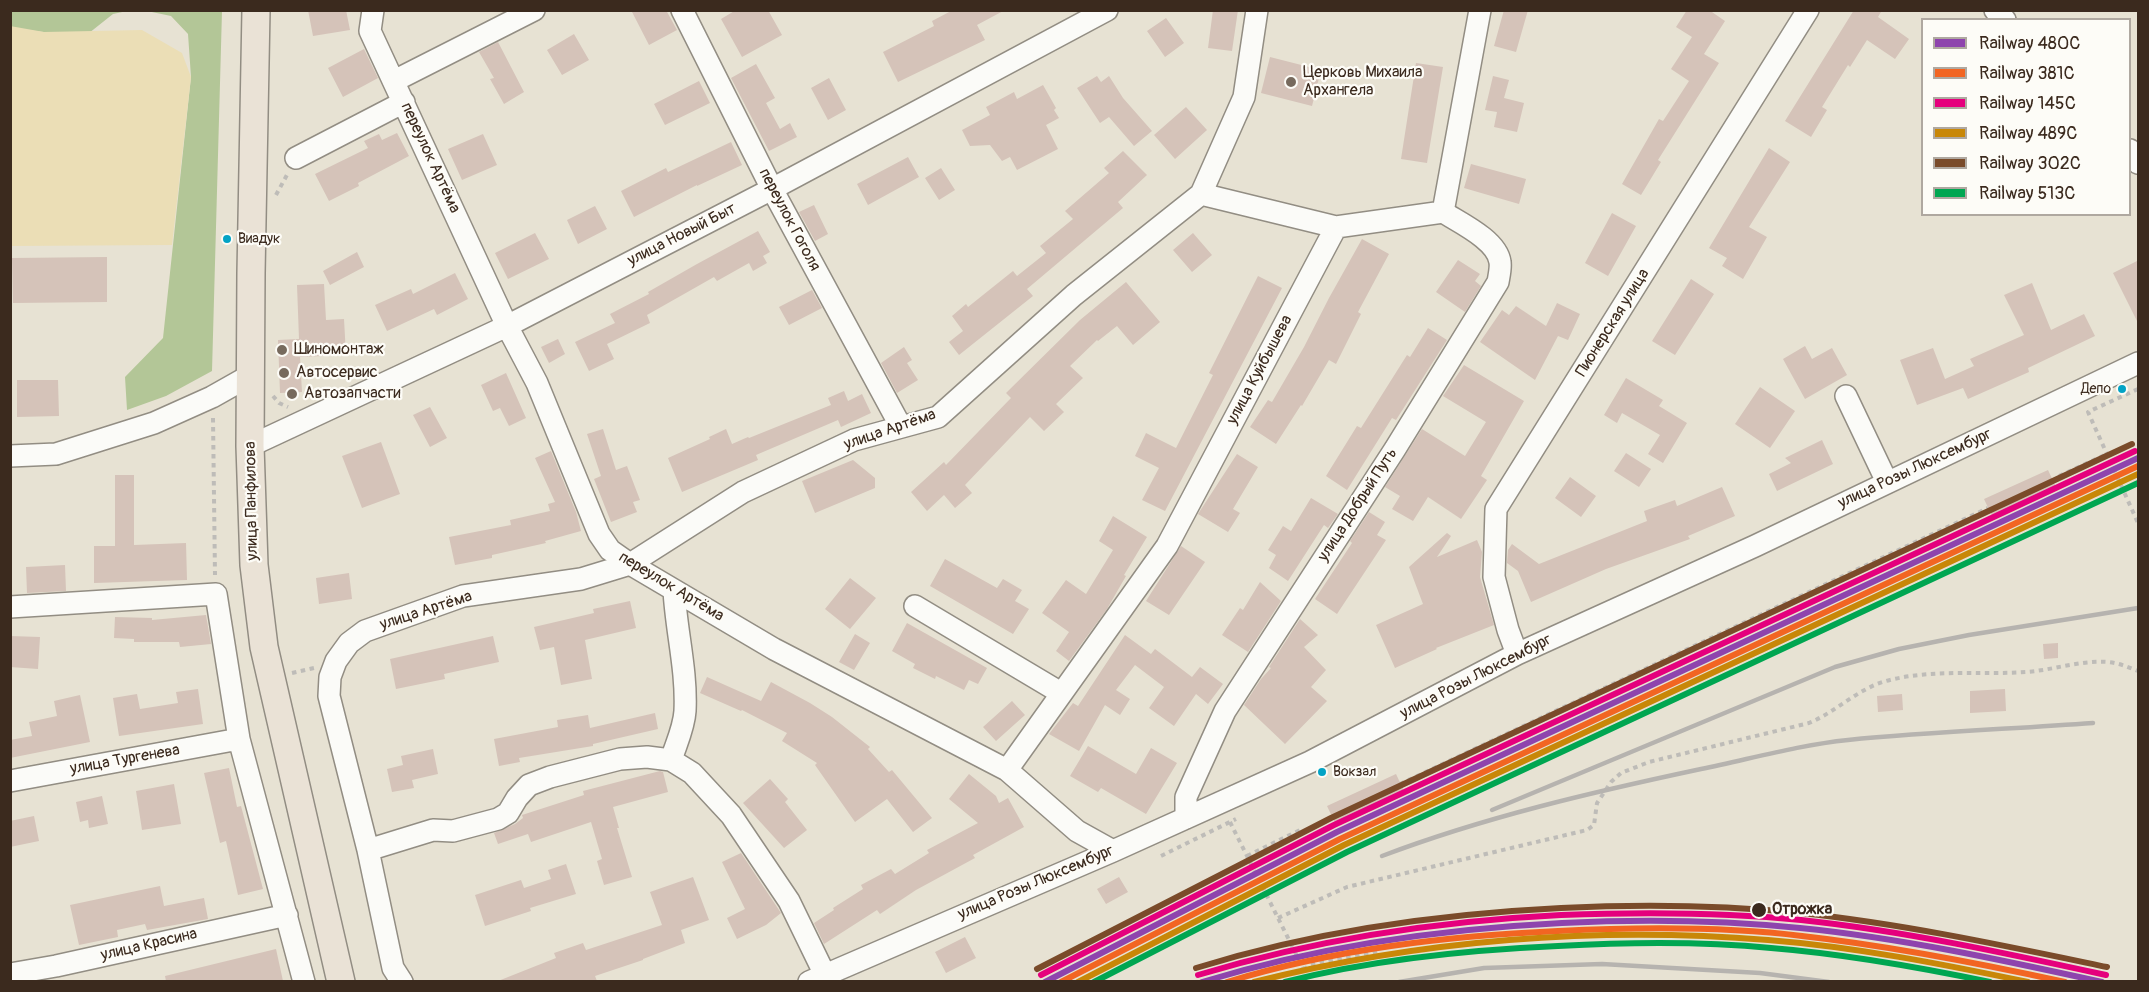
<!DOCTYPE html>
<meta charset="utf-8">
<style>
body{margin:0}
#map{position:relative;width:2149px;height:992px;overflow:hidden;background:#e7e2d3;font-family:Pangolin,sans-serif}
canvas{display:block}
.frame{position:absolute;inset:0;border:12px solid #3b2a1e;pointer-events:none}
.legend{position:absolute;left:1921px;top:18px;width:210px;height:198px;box-sizing:border-box;background:#fdfcf7;border:2px solid #afa8a0;margin:0;padding:8px 10px;list-style:none;font-size:18px;color:#3b2a1e}
.legend li{display:flex;align-items:center;gap:12px;height:30px}
.legend b{width:30px;border:2px solid #afa8a0}
</style>
<div id="map">
<canvas width="2149" height="992"></canvas>
<div class="frame"></div>
<ul class="legend">
<li><b style="height:8px;background:#8e44ad"></b>Railway 480С</li>
<li><b style="height:8px;background:#f26522"></b>Railway 381С</li>
<li><b style="height:8px;background:#e5007d"></b>Railway 145С</li>
<li><b style="height:8px;background:#c88708"></b>Railway 489С</li>
<li><b style="height:8px;background:#7a4b2a"></b>Railway 302С</li>
<li><b style="height:8px;background:#00a651"></b>Railway 513С</li>
</ul>
</div>
<script>
const g = document.querySelector('canvas').getContext('2d');
g.lineJoin = 'round';
function paint(path, color) {
  g.fillStyle = color;
  g.fill(path, 'evenodd');
}
function stroke(path, color, width, dash) {
  g.strokeStyle = color;
  g.lineWidth = width;
  g.lineCap = dash ? 'butt' : 'round';
  g.setLineDash(dash || []);
  g.stroke(path);
}
function drawText(font, color, halo, rows, align = 'center') {
  g.font = font + ' Pangolin,sans-serif';
  g.lineWidth = 4.5;
  g.setLineDash([]);
  g.textBaseline = 'middle';
  g.strokeStyle = halo;
  g.fillStyle = color;
  for (const [text, x, y, turn = 0] of rows) {
    g.save();
    g.translate(x, y);
    g.rotate((+turn || 0) * Math.PI / 180);
    g.textAlign = isNaN(turn) ? turn : align;
    if (halo) g.strokeText(text, 0, 0);
    g.fillText(text, 0, 0);
    g.restore();
  }
}
paint(new Path2D(`
 M 11,11 L 127,11 L 113,14 L 84,37 L 11,28 Z
 M 147,11 L 222,11 L 212,371 L 166,396 L 127,410 L 125,377 L 163,338 L 191,77 L 188,34 L 171,16 Z`), '#b3c697');
paint(new Path2D(`
 M 10,26 L 44,32 L 142,30 L 182,53 L 191,77 L 172,245 L 11,246 Z`), '#ebdeb6');
paint(new Path2D(`
 M 308,10 L 346,10 L 350,30 L 313,36 Z
 M 631,10 L 666,10 L 677,30 L 649,45 Z
 M 736,10 L 768,10 L 782,35 L 742,57 L 721,19 Z
 M 953,10 L 1005,10 L 977,25 L 985,40 L 898,82 L 883,52 L 934,26 L 932,21 Z
 M 1213,10 L 1238,10 L 1232,51 L 1208,48 Z
 M 1504,10 L 1528,10 L 1516,52 L 1494,46 Z
 M 1687,10 L 1709,10 L 1725,21 L 1704,54 L 1719,63 L 1658,160 L 1661,162 L 1641,195 L 1622,184 L 1659,119 L 1663,121 L 1689,81 L 1671,69 L 1692,37 L 1676,27 Z
 M 1854,10 L 1882,10 L 1878,17 L 1909,39 L 1895,59 L 1867,40 L 1850,67 L 1848,65 L 1822,107 L 1827,110 L 1811,137 L 1785,121 Z
 M 1166,18 L 1184,43 L 1165,57 L 1147,31 Z
 M 574,34 L 589,60 L 562,75 L 547,50 Z
 M 498,42 L 524,92 L 504,104 L 490,79 L 494,78 L 479,52 Z
 M 364,49 L 378,78 L 343,97 L 328,68 Z
 M 1270,57 L 1321,70 L 1312,106 L 1261,93 Z
 M 1416,63 L 1443,67 L 1427,163 L 1401,159 Z
 M 756,64 L 775,98 L 766,103 L 780,129 L 790,123 L 797,137 L 769,151 L 731,78 Z
 M 1097,76 L 1101,82 L 1109,76 L 1123,98 L 1152,131 L 1134,146 L 1109,117 L 1100,123 L 1077,88 Z
 M 1493,76 L 1509,80 L 1504,98 L 1524,103 L 1517,132 L 1494,127 L 1497,112 L 1485,110 Z
 M 829,78 L 846,110 L 828,120 L 811,88 Z
 M 699,81 L 710,103 L 665,125 L 654,104 Z
 M 1043,85 L 1056,108 L 1054,110 L 1059,118 L 1046,125 L 1058,149 L 1017,170 L 1010,157 L 1002,161 L 990,145 L 970,146 L 962,130 L 990,115 L 986,107 L 1014,92 L 1017,99 Z
 M 1186,107 L 1207,130 L 1175,159 L 1154,135 Z
 M 397,133 L 409,156 L 358,183 L 359,186 L 329,201 L 315,174 L 368,148 L 364,141 L 379,134 L 382,140 Z
 M 483,134 L 497,165 L 462,180 L 448,149 Z
 M 731,142 L 742,165 L 697,186 L 697,185 L 634,217 L 621,191 L 666,168 L 668,172 Z
 M 1769,148 L 1790,162 L 1749,227 L 1767,237 L 1743,279 L 1722,266 L 1727,258 L 1709,248 Z
 M 1123,151 L 1147,175 L 1118,202 L 1123,208 L 1027,289 L 1033,296 L 959,355 L 949,342 L 963,331 L 952,316 L 966,304 L 968,307 L 1013,271 L 1017,276 L 1046,253 L 1040,246 L 1073,219 L 1065,211 L 1109,173 L 1104,168 Z
 M 908,157 L 919,177 L 868,205 L 857,184 Z
 M 1471,164 L 1526,179 L 1519,204 L 1464,188 Z
 M 941,168 L 955,190 L 939,200 L 925,178 Z
 M 814,205 L 828,234 L 815,241 L 799,212 Z
 M 595,206 L 607,229 L 578,244 L 567,220 Z
 M 1612,213 L 1636,226 L 1608,276 L 1585,263 Z
 M 758,231 L 770,252 L 763,256 L 767,263 L 753,271 L 749,263 L 717,281 L 714,277 L 647,315 L 650,323 L 607,344 L 614,359 L 589,371 L 575,342 L 615,323 L 610,314 L 649,294 L 648,292 L 697,264 Z
 M 535,233 L 549,259 L 508,279 L 495,253 Z
 M 1193,233 L 1212,255 L 1192,272 L 1173,250 Z
 M 1362,239 L 1389,254 L 1358,312 L 1361,314 L 1336,364 L 1329,360 L 1302,406 L 1301,405 L 1276,444 L 1250,427 L 1268,400 L 1272,402 L 1304,347 L 1329,298 Z
 M 357,252 L 364,267 L 330,285 L 323,271 Z
 M 107,257 L 107,302 L 13,303 L 12,258 Z
 M 1458,260 L 1480,274 L 1475,281 L 1481,286 L 1465,312 L 1436,292 Z
 M 2139,260 L 2139,325 L 2113,273 Z
 M 455,273 L 468,299 L 437,315 L 434,309 L 387,331 L 375,305 L 411,289 L 413,294 Z
 M 1258,276 L 1282,288 L 1165,511 L 1142,500 L 1159,468 L 1135,456 L 1146,433 L 1176,448 L 1213,375 L 1209,373 Z
 M 1691,279 L 1714,294 L 1675,355 L 1652,341 Z
 M 1126,282 L 1160,322 L 1133,345 L 1117,326 L 1098,341 L 1097,340 L 1070,366 L 1083,378 L 1056,404 L 1064,412 L 1044,431 L 1030,417 L 965,485 L 972,493 L 955,508 L 944,495 L 927,511 L 911,492 L 944,462 L 946,465 L 1011,398 L 1006,393 L 1080,320 Z
 M 2032,283 L 2051,330 L 2084,314 L 2095,336 L 2028,368 L 2029,372 L 1968,399 L 1963,388 L 1917,405 L 1900,360 L 1933,348 L 1945,379 L 1974,366 L 1970,359 L 2024,335 L 2004,295 Z
 M 324,284 L 326,320 L 344,319 L 346,355 L 300,357 L 302,392 L 280,393 L 278,340 L 299,339 L 297,285 Z
 M 812,290 L 822,308 L 789,325 L 779,307 Z
 M 1557,303 L 1580,314 L 1568,340 L 1558,336 L 1535,380 L 1480,342 L 1502,310 L 1509,315 L 1516,306 L 1546,326 Z
 M 1428,328 L 1447,340 L 1396,420 L 1392,418 L 1347,490 L 1326,476 L 1357,426 L 1361,428 L 1407,355 L 1410,357 Z
 M 558,339 L 565,354 L 549,363 L 541,347 Z
 M 1805,346 L 1812,359 L 1832,348 L 1847,375 L 1805,399 L 1783,359 Z
 M 904,347 L 912,360 L 907,363 L 918,380 L 897,393 L 881,363 Z
 M 1464,365 L 1524,401 L 1481,476 L 1487,480 L 1461,519 L 1428,497 L 1413,521 L 1392,509 L 1400,496 L 1385,487 L 1422,429 L 1465,456 L 1486,422 L 1443,396 Z
 M 506,373 L 526,418 L 509,426 L 500,408 L 493,411 L 481,385 Z
 M 1626,378 L 1663,400 L 1659,406 L 1687,423 L 1663,463 L 1648,454 L 1660,435 L 1622,413 L 1617,423 L 1604,415 Z
 M 17,380 L 58,380 L 59,416 L 17,417 Z
 M 1760,387 L 1795,411 L 1770,448 L 1735,424 Z
 M 844,391 L 848,401 L 862,394 L 871,413 L 841,427 L 838,420 L 756,455 L 758,460 L 682,492 L 668,458 L 710,439 L 709,437 L 726,429 L 732,444 L 748,437 L 749,438 L 831,405 L 828,398 Z
 M 430,407 L 447,438 L 430,447 L 413,415 Z
 M 603,429 L 616,470 L 627,466 L 640,500 L 633,502 L 637,512 L 611,522 L 594,479 L 601,476 L 587,434 Z
 M 1822,440 L 1833,464 L 1777,491 L 1769,474 L 1791,463 L 1785,458 Z
 M 381,442 L 400,494 L 362,508 L 342,456 Z
 M 551,451 L 576,512 L 581,531 L 545,541 L 546,543 L 492,555 L 492,558 L 455,565 L 449,537 L 511,525 L 510,520 L 550,511 L 548,504 L 555,502 L 535,458 Z
 M 1626,453 L 1651,469 L 1639,487 L 1614,471 Z
 M 1237,454 L 1258,467 L 1233,509 L 1240,513 L 1228,532 L 1198,514 Z
 M 853,460 L 875,478 L 875,488 L 815,513 L 802,481 Z
 M 2048,470 L 2056,487 L 1992,516 L 1984,499 Z
 M 115,475 L 134,475 L 134,545 L 186,543 L 187,580 L 94,583 L 94,546 L 115,546 Z
 M 1570,477 L 1596,496 L 1581,517 L 1555,498 Z
 M 1722,487 L 1735,516 L 1688,536 L 1690,539 L 1606,569 L 1531,602 L 1518,571 L 1507,563 L 1508,550 L 1512,544 L 1539,564 L 1647,521 L 1644,511 L 1675,500 L 1677,506 Z
 M 1311,498 L 1338,514 L 1328,528 L 1324,525 L 1288,581 L 1269,568 L 1276,555 L 1268,550 L 1283,526 L 1291,531 Z
 M 1369,512 L 1385,522 L 1377,535 L 1386,540 L 1337,614 L 1315,599 L 1352,543 L 1350,541 Z
 M 1113,516 L 1147,537 L 1124,575 L 1126,576 L 1107,609 L 1069,661 L 1056,651 L 1069,632 L 1042,613 L 1066,580 L 1086,594 L 1113,550 L 1099,541 Z
 M 1447,533 L 1451,536 L 1437,557 L 1477,540 L 1482,552 L 1480,577 L 1494,625 L 1436,648 L 1437,649 L 1395,668 L 1376,625 L 1423,604 L 1409,567 Z
 M 1181,546 L 1205,562 L 1169,615 L 1146,601 Z
 M 945,559 L 997,588 L 1003,579 L 1022,590 L 1015,601 L 1029,609 L 1013,634 L 930,586 Z
 M 65,565 L 66,591 L 27,593 L 26,567 Z
 M 349,573 L 352,599 L 319,604 L 316,578 Z
 M 850,578 L 876,598 L 850,629 L 825,609 Z
 M 1260,582 L 1281,601 L 1248,652 L 1222,635 L 1240,608 L 1243,610 Z
 M 630,601 L 636,628 L 585,640 L 592,679 L 561,685 L 554,647 L 540,650 L 534,627 L 594,613 L 593,609 Z
 M 206,615 L 211,644 L 180,647 L 179,642 L 134,642 L 134,639 L 114,638 L 115,617 L 152,618 L 152,620 Z
 M 1300,619 L 1318,635 L 1304,647 L 1326,670 L 1311,687 L 1327,701 L 1285,744 L 1244,705 L 1261,679 L 1271,668 L 1269,667 Z
 M 907,623 L 987,668 L 978,684 L 969,680 L 964,690 L 936,676 L 935,679 L 913,668 L 915,664 L 892,651 Z
 M 855,634 L 870,643 L 854,670 L 839,662 Z
 M 1125,635 L 1151,654 L 1155,649 L 1192,677 L 1200,667 L 1223,684 L 1208,704 L 1196,694 L 1174,726 L 1149,708 L 1164,687 L 1135,665 L 1116,690 L 1130,699 L 1120,715 L 1105,705 L 1079,751 L 1049,734 L 1073,703 L 1078,706 Z
 M 10,636 L 40,637 L 38,669 L 10,667 Z
 M 493,636 L 499,662 L 444,674 L 445,679 L 396,689 L 390,659 Z
 M 2058,643 L 2058,658 L 2044,659 L 2043,644 Z
 M 707,677 L 761,701 L 771,682 L 810,703 L 832,717 L 870,747 L 868,749 L 889,772 L 892,770 L 932,818 L 913,832 L 887,799 L 855,822 L 815,765 L 817,763 L 782,741 L 787,733 L 742,710 L 741,711 L 700,693 Z
 M 198,689 L 203,724 L 119,736 L 113,698 L 137,694 L 140,709 L 178,703 L 176,692 Z
 M 2005,689 L 2006,711 L 1970,713 L 1970,691 Z
 M 1902,694 L 1903,710 L 1878,712 L 1877,696 Z
 M 80,695 L 90,742 L 10,758 L 10,740 L 32,736 L 29,722 L 57,716 L 54,701 Z
 M 1012,701 L 1025,715 L 996,741 L 983,727 Z
 M 655,713 L 658,729 L 593,744 L 593,746 L 519,758 L 520,762 L 499,766 L 494,739 L 558,727 L 557,720 L 588,715 L 590,728 Z
 M 1088,746 L 1136,774 L 1151,748 L 1177,763 L 1146,814 L 1101,788 L 1098,792 L 1070,776 Z
 M 433,749 L 438,774 L 412,780 L 414,788 L 392,792 L 387,769 L 403,765 L 401,756 Z
 M 229,768 L 237,807 L 241,806 L 263,889 L 238,895 L 226,841 L 220,843 L 204,773 Z
 M 660,771 L 663,772 L 668,792 L 613,807 L 619,828 L 617,828 L 632,877 L 604,885 L 597,861 L 602,859 L 591,822 L 531,842 L 528,834 L 498,844 L 494,833 L 515,824 L 523,818 L 522,815 L 584,795 L 583,791 Z
 M 969,774 L 996,796 L 999,803 L 1008,798 L 1024,827 L 973,855 L 975,858 L 916,890 L 880,914 L 877,910 L 824,944 L 814,923 L 834,910 L 833,908 L 863,889 L 861,885 L 891,869 L 895,874 L 929,853 L 927,850 L 978,823 L 949,799 Z
 M 1396,774 L 1405,793 L 1336,825 L 1327,806 Z
 M 770,779 L 788,799 L 785,802 L 807,830 L 784,848 L 743,803 Z
 M 174,784 L 181,824 L 142,830 L 136,791 Z
 M 102,796 L 108,824 L 89,828 L 88,820 L 80,822 L 76,802 Z
 M 34,816 L 39,841 L 10,847 L 10,821 Z
 M 741,853 L 781,913 L 766,925 L 737,939 L 727,918 L 745,909 L 722,862 Z
 M 566,864 L 576,894 L 530,908 L 531,911 L 485,926 L 475,895 L 521,880 L 524,888 L 551,879 L 548,870 Z
 M 693,877 L 709,920 L 681,930 L 685,943 L 643,959 L 643,960 L 595,976 L 597,981 L 498,981 L 556,958 L 554,953 L 583,943 L 586,950 L 662,925 L 650,892 Z
 M 1119,877 L 1128,892 L 1106,904 L 1097,889 Z
 M 160,886 L 164,906 L 204,898 L 208,919 L 147,930 L 145,924 L 117,930 L 118,937 L 79,945 L 70,905 Z
 M 965,937 L 976,958 L 946,973 L 935,952 Z
 M 276,949 L 283,981 L 166,981 L 165,976 Z`), '#d5c3b9');
const minor = new Path2D(`
 M 373,10 L 370,31 L 507,326 L 537,383 L 599,534 L 610,550 L 630,564 L 774,649 L 1007,770 L 1077,831 L 1113,851
 M 682,10 L 772,189 L 901,427
 M 1995,10 L 2005,20
 M 394,81 L 534,10
 M 2130,150 L 2138,163
 M 296,158 L 404,102
 M 1201,194 L 1244,97 L 1257,10
 M 1846,396 L 1887,482
 M 250,446 L 507,326 L 772,189 L 1107,10
 M 10,456 L 56,454 L 154,423 L 212,397 L 251,375
 M 915,606 L 1061,693
 M 10,607 L 216,594 L 239,739 L 304,982
 M 1517,654 L 1508,630 L 1494,577 L 1496,509 L 1808,10
 M 671,760 C 676,744 684,728 685,711 C 687,670 676,630 674,590
 M 1007,770 L 1167,546 L 1336,227 L 1443,212 L 1480,10
 M 10,781 L 239,739
 M 1186,818 L 1186,797 L 1225,711 L 1395,449 L 1498,282 C 1499,276 1501,268 1500,262 C 1497,240 1460,223 1443,212
 M 368,850 L 433,830 L 453,831 L 498,819 L 508,813 L 517,798 L 529,785 L 550,777 L 620,759 L 647,757 L 671,760 L 692,773 L 731,815 L 789,901 L 825,975
 M 10,974 L 56,966 L 287,915
 M 402,982 L 393,968 L 368,850 L 329,696 L 330,677 L 336,661 L 349,643 L 365,631 L 463,596 L 581,579 L 630,564 L 743,492 L 854,440 L 938,417 L 1074,295 L 1201,194 L 1336,227
 M 809,982 L 1113,851 L 1310,762 L 1517,654 L 1755,546 L 2138,363`);
const major = new Path2D(`
 M 256,10 L 251,273 L 250,446 L 254,565 L 264,647 L 341,982`);
stroke(minor, '#928d83', 24);
stroke(major, '#928d83', 30);
stroke(new Path2D(`
 M 276,195 L 288,173
 M 2138,389 L 2088,412 L 2138,523
 M 273,396 L 279,403 L 288,407
 M 213,418 L 215,575
 M 2059,476 L 2107,454
 M 292,673 L 314,668
 M 1400,784 L 1988,508
 M 1230,822 L 1310,982
 M 1161,856 L 1236,819
 M 1247,856 L 1302,829
 M 1278,918 L 1347,887 L 1587,830 L 1594,825 L 1597,803 L 1611,782 L 1621,773 L 1649,762 L 1809,723 C 1838,711 1859,687 1890,680 C 1934,669 1981,675 2026,672 C 2054,670 2080,660 2108,662 C 2119,663 2128,667 2138,671
 M 1304,970 L 1309,965 L 1379,951`), '#bebcb8', 4, [4.5, 4.5]);
stroke(minor, '#fbfbf8', 21);
stroke(major, '#eae2d6', 27);
stroke(new Path2D(`
 M 1492,810 L 1835,667 L 1899,649 L 1969,635 L 2138,608
 M 1382,856 C 1485,817 1593,792 1701,769 C 1750,759 1799,745 1848,740 C 1929,732 2011,729 2093,723
 M 1399,982 L 1484,968 L 1602,964 L 1760,973 L 1829,982`), '#b6b3af', 4.5);
stroke(new Path2D(`
 M 1045,982 L 1337,832 L 2138,458
 M 1202,982 C 1320,946 1439,929 1562,923 C 1641,919 1721,920 1800,928 C 1901,938 2002,960 2102,982`), '#8e44ad', 6);
stroke(new Path2D(`
 M 1061,982 L 1340,839 L 2138,466
 M 1227,982 C 1335,949 1446,936 1558,931 C 1639,927 1721,926 1802,936 C 1891,946 1978,963 2065,982`), '#f26522', 6);
stroke(new Path2D(`
 M 1041,975 L 1334,825 L 2135,451
 M 1198,975 C 1317,939 1437,921 1561,915 C 1641,912 1721,912 1801,920 C 1904,931 2005,953 2106,975`), '#e5007d', 6);
stroke(new Path2D(`
 M 1078,982 L 1344,845 L 2138,474
 M 1254,982 C 1420,940 1597,926 1768,940 C 1856,947 1942,964 2028,982`), '#c88708', 6);
stroke(new Path2D(`
 M 1196,968 C 1315,931 1436,914 1561,908 C 1641,904 1721,905 1801,913 C 1904,924 2006,946 2107,967
 M 1037,969 L 1331,818 L 2132,444`), '#7a4b2a', 6);
stroke(new Path2D(`
 M 1094,982 L 1347,852 L 2138,483
 M 1285,982 C 1374,959 1466,950 1558,946 C 1629,942 1700,941 1771,948 C 1845,954 1918,967 1990,982`), '#00a651', 6);
for (const [x, y, r, color] of [
 [1291,82,6,"#776a5d"],
 [227,239,5,"#03a3c5"],
 [282,350,6,"#776a5d"],
 [284,373,6,"#776a5d"],
 [2122,389,5,"#03a3c5"],
 [292,394,6,"#776a5d"],
 [1322,772,5,"#03a3c5"],
 [1759,910,8,"#3b2a1e"]
]) {
  const dot = new Path2D();
  dot.arc(x, y, r, 0, 2 * Math.PI);
  g.fillStyle = color;
  g.fill(dot);
  stroke(dot, '#fdfcf7', 2);
}
drawText('14px', '#3b2a1e', '#fdfcf7', [
 ["Виадук",238,239],
 ["Депо",2111,389,"right"],
 ["Вокзал",1333,772]
], 'left');
drawText('16px', '#3b2a1e', '#fdfcf7', [
 ["Церковь Михаила",1303,73],
 ["Архангела",1303,91],
 ["Шиномонтаж",294,350],
 ["Автосервис",296,373],
 ["Автозапчасти",304,394]
], 'left');
drawText('16px', '#3b2a1e', '#fdfcf7', [
 ["переулок Артёма",430,158,65],
 ["переулок Гоголя",789,220,62],
 ["улица Новый Быт",682,235,-27],
 ["Пионерская улица",1613,323,-58],
 ["улица Куйбышева",1260,370,-62],
 ["улица Артёма",890,430,-19],
 ["улица Розы Люксембург",1915,469,-25],
 ["улица Панфилова",252,501,-91],
 ["улица Добрый Путь",1358,505,-57],
 ["переулок Артёма",671,587,31],
 ["улица Артёма",426,611,-18],
 ["улица Розы Люксембург",1476,677,-27],
 ["улица Тургенева",125,760,-10],
 ["улица Розы Люксембург",1036,883,-23],
 ["улица Красина",149,945,-13]
]);
drawText('bold 16px', '#3b2a1e', '#fdfcf7', [
 ["Отрожка",1772,910]
], 'left');
</script>
